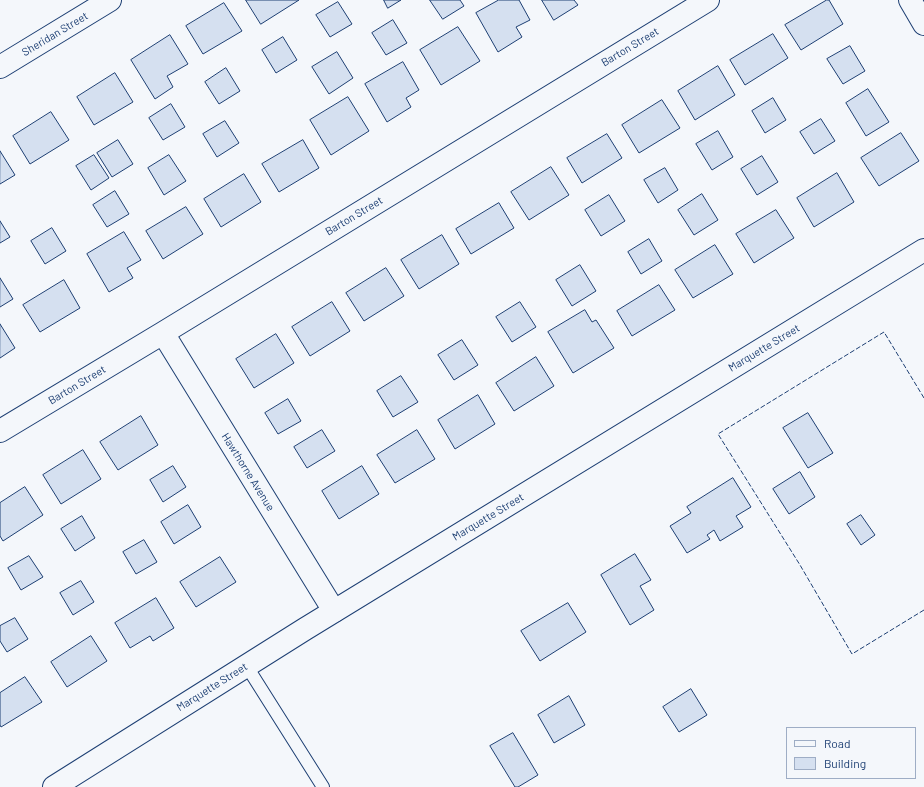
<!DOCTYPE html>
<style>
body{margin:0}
#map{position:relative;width:924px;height:787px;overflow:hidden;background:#f4f7fb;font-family:Barlow,sans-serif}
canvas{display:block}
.legend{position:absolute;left:786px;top:727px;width:130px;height:52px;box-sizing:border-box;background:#f4f7fb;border:1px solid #9eadc5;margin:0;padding:5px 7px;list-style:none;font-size:12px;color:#1d3f73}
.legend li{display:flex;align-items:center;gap:8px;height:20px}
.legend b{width:20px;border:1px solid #9eadc5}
</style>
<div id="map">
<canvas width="924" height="787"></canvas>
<ul class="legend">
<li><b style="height:5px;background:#f4f7fb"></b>Road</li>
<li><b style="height:11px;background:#d5e0f0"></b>Building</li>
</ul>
</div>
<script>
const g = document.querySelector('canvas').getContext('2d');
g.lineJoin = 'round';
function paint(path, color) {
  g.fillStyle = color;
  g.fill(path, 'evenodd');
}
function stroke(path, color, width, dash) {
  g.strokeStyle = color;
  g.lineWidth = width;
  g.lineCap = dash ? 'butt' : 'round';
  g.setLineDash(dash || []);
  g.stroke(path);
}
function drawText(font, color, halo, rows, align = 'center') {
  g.font = font + ' Barlow,sans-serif';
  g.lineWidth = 3;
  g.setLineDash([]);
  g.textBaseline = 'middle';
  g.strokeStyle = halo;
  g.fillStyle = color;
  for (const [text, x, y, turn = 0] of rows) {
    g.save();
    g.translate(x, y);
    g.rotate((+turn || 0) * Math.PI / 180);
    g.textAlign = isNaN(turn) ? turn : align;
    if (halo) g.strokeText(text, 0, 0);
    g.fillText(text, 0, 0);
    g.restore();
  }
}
const building = new Path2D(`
 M 246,0 L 299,0 L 261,24 Z
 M 384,0 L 401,0 L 388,8 Z
 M 430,0 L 460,0 L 464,6 L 443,19 Z
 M 499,0 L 519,0 L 530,20 L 516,27 L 522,37 L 498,52 L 476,13 Z
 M 542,0 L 574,0 L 578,5 L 554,20 Z
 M 827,0 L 829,0 L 843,24 L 801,50 L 785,25 Z
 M 338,2 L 352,24 L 330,37 L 316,15 Z
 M 224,3 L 242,31 L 203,54 L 186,26 Z
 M 393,20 L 407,43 L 386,55 L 372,33 Z
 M 458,27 L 480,61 L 441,85 L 420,50 Z
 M 773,34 L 788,58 L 745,85 L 730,60 Z
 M 170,35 L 188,64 L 167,76 L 173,87 L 155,99 L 131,60 Z
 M 283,37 L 297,60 L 276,73 L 262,50 Z
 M 850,46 L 865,71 L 843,84 L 827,59 Z
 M 337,52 L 353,78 L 329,94 L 312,67 Z
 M 403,62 L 419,90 L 406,98 L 411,107 L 387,122 L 365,84 Z
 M 718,66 L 735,95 L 695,120 L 678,91 Z
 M 226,68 L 240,91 L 219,104 L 205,82 Z
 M 115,73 L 133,102 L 94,125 L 77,97 Z
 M 868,89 L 889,122 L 866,136 L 846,103 Z
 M 348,97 L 369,131 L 331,155 L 310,120 Z
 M 773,98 L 786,120 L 765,133 L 752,111 Z
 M 662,100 L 680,128 L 639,153 L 622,125 Z
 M 171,104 L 185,127 L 163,140 L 149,118 Z
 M 51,112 L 69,140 L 30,164 L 13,136 Z
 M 821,119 L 835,141 L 814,154 L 800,132 Z
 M 225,121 L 239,143 L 217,157 L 203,134 Z
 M 718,131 L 733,157 L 712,170 L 696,144 Z
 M 901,133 L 919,161 L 879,186 L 861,158 Z
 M 607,134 L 622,158 L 582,183 L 567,158 Z
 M 118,140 L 133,164 L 112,177 L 97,153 Z
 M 303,140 L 319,168 L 279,192 L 262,164 Z
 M 0,151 L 15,175 L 0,184 Z
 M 94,155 L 109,178 L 91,190 L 76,166 Z
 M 169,155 L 186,181 L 164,195 L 148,168 Z
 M 762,156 L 778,182 L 757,195 L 741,169 Z
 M 551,167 L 569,195 L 529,220 L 511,192 Z
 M 665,168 L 678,190 L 658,203 L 644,180 Z
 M 837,173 L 854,202 L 814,227 L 797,198 Z
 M 244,174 L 261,202 L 221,227 L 204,199 Z
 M 115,191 L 129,214 L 107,227 L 93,205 Z
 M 702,194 L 718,220 L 694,235 L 678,210 Z
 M 609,195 L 625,221 L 601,236 L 585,210 Z
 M 499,203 L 514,228 L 471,254 L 456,229 Z
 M 186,207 L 203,234 L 163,259 L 146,231 Z
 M 776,210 L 794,238 L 754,263 L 736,234 Z
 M 0,221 L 10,237 L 0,243 Z
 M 52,228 L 66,251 L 45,264 L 31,241 Z
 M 124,232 L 141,260 L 127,268 L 133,278 L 109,292 L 87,254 Z
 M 442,235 L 459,264 L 419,289 L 401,260 Z
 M 649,239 L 662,261 L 641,274 L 628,252 Z
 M 715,245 L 733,274 L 693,298 L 675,270 Z
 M 580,265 L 596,291 L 572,306 L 556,280 Z
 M 386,268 L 404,296 L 364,321 L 346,293 Z
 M 0,278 L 13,299 L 0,307 Z
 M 64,280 L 80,308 L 40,332 L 23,305 Z
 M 659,285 L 675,310 L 632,336 L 617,311 Z
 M 332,302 L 350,331 L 310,356 L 292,327 Z
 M 520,302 L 536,327 L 512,342 L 496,317 Z
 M 585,310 L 592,322 L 596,320 L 614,348 L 573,373 L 548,332 Z
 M 0,324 L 15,348 L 0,358 Z
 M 276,334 L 294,363 L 254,388 L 236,359 Z
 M 462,340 L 478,365 L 454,380 L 438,355 Z
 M 536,357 L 554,386 L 514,411 L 496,383 Z
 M 401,376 L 418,402 L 393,417 L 377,391 Z
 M 478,395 L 495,424 L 455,449 L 438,420 Z
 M 288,399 L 301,421 L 278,434 L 265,413 Z
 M 808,413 L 833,453 L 808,468 L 783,428 Z
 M 141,416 L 158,445 L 118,470 L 100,442 Z
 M 322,430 L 335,451 L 307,468 L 294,447 Z
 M 417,430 L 435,459 L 395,483 L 377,455 Z
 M 83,450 L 101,479 L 61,504 L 43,475 Z
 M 173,466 L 186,487 L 163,502 L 150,480 Z
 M 362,466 L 379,494 L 339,519 L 322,491 Z
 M 800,472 L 815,497 L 789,514 L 773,489 Z
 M 733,478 L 751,507 L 736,516 L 743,527 L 720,541 L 714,530 L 707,535 L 710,539 L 687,553 L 670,526 L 691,513 L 687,507 Z
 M 25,487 L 43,515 L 3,541 L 0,536 L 0,503 Z
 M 188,505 L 201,527 L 174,544 L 161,522 Z
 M 861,515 L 875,535 L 861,545 L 847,524 Z
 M 82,516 L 95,538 L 75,551 L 61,529 Z
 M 144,540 L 157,562 L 136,574 L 123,552 Z
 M 635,554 L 651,580 L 640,586 L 654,610 L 630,625 L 601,575 Z
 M 29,556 L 43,577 L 21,590 L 8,568 Z
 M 220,557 L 236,582 L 196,607 L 180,582 Z
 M 81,581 L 94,602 L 73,615 L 60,593 Z
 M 156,598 L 174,628 L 153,641 L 150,636 L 130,648 L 115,623 Z
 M 568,603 L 586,632 L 540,661 L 521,631 Z
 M 15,618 L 28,639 L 7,652 L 0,641 L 0,626 Z
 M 91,636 L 107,661 L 67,687 L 51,662 Z
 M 25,677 L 42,702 L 1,727 L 0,725 L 0,693 Z
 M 691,689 L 707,715 L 679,732 L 663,707 Z
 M 569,696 L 585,725 L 554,743 L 538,715 Z
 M 513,733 L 538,775 L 518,787 L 515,787 L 490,746 Z`);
paint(building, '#d5e0f0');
stroke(building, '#1d3f73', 1);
const lane = new Path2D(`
 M 246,665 L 323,787`);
const street = new Path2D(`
 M 0,67 L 110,0
 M 163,333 L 334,611
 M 0,431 L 163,333 L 708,0`);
const secondary = new Path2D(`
 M 910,0 L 924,24
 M 54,787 L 305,629 L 924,250`);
stroke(lane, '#1d3f73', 14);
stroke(street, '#1d3f73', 24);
stroke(secondary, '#1d3f73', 24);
stroke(lane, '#f4f7fb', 12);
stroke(street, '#f4f7fb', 22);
stroke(secondary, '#f4f7fb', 22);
stroke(new Path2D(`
 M 924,398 L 884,332 L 718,434 L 800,565 L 852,654 L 924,610`), '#1d3f73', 1, [5, 2]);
drawText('11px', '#1d3f73', '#f4f7fb', [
 ["Sheridan Street",55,34,-31],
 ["Barton Street",630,47,-31],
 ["Barton Street",354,216,-31],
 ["Marquette Street",764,348,-31],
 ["Barton Street",77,385,-31],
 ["Hawthorne Avenue",248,472,58],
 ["Marquette Street",488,517,-31],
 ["Marquette Street",212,687,-32]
]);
</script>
